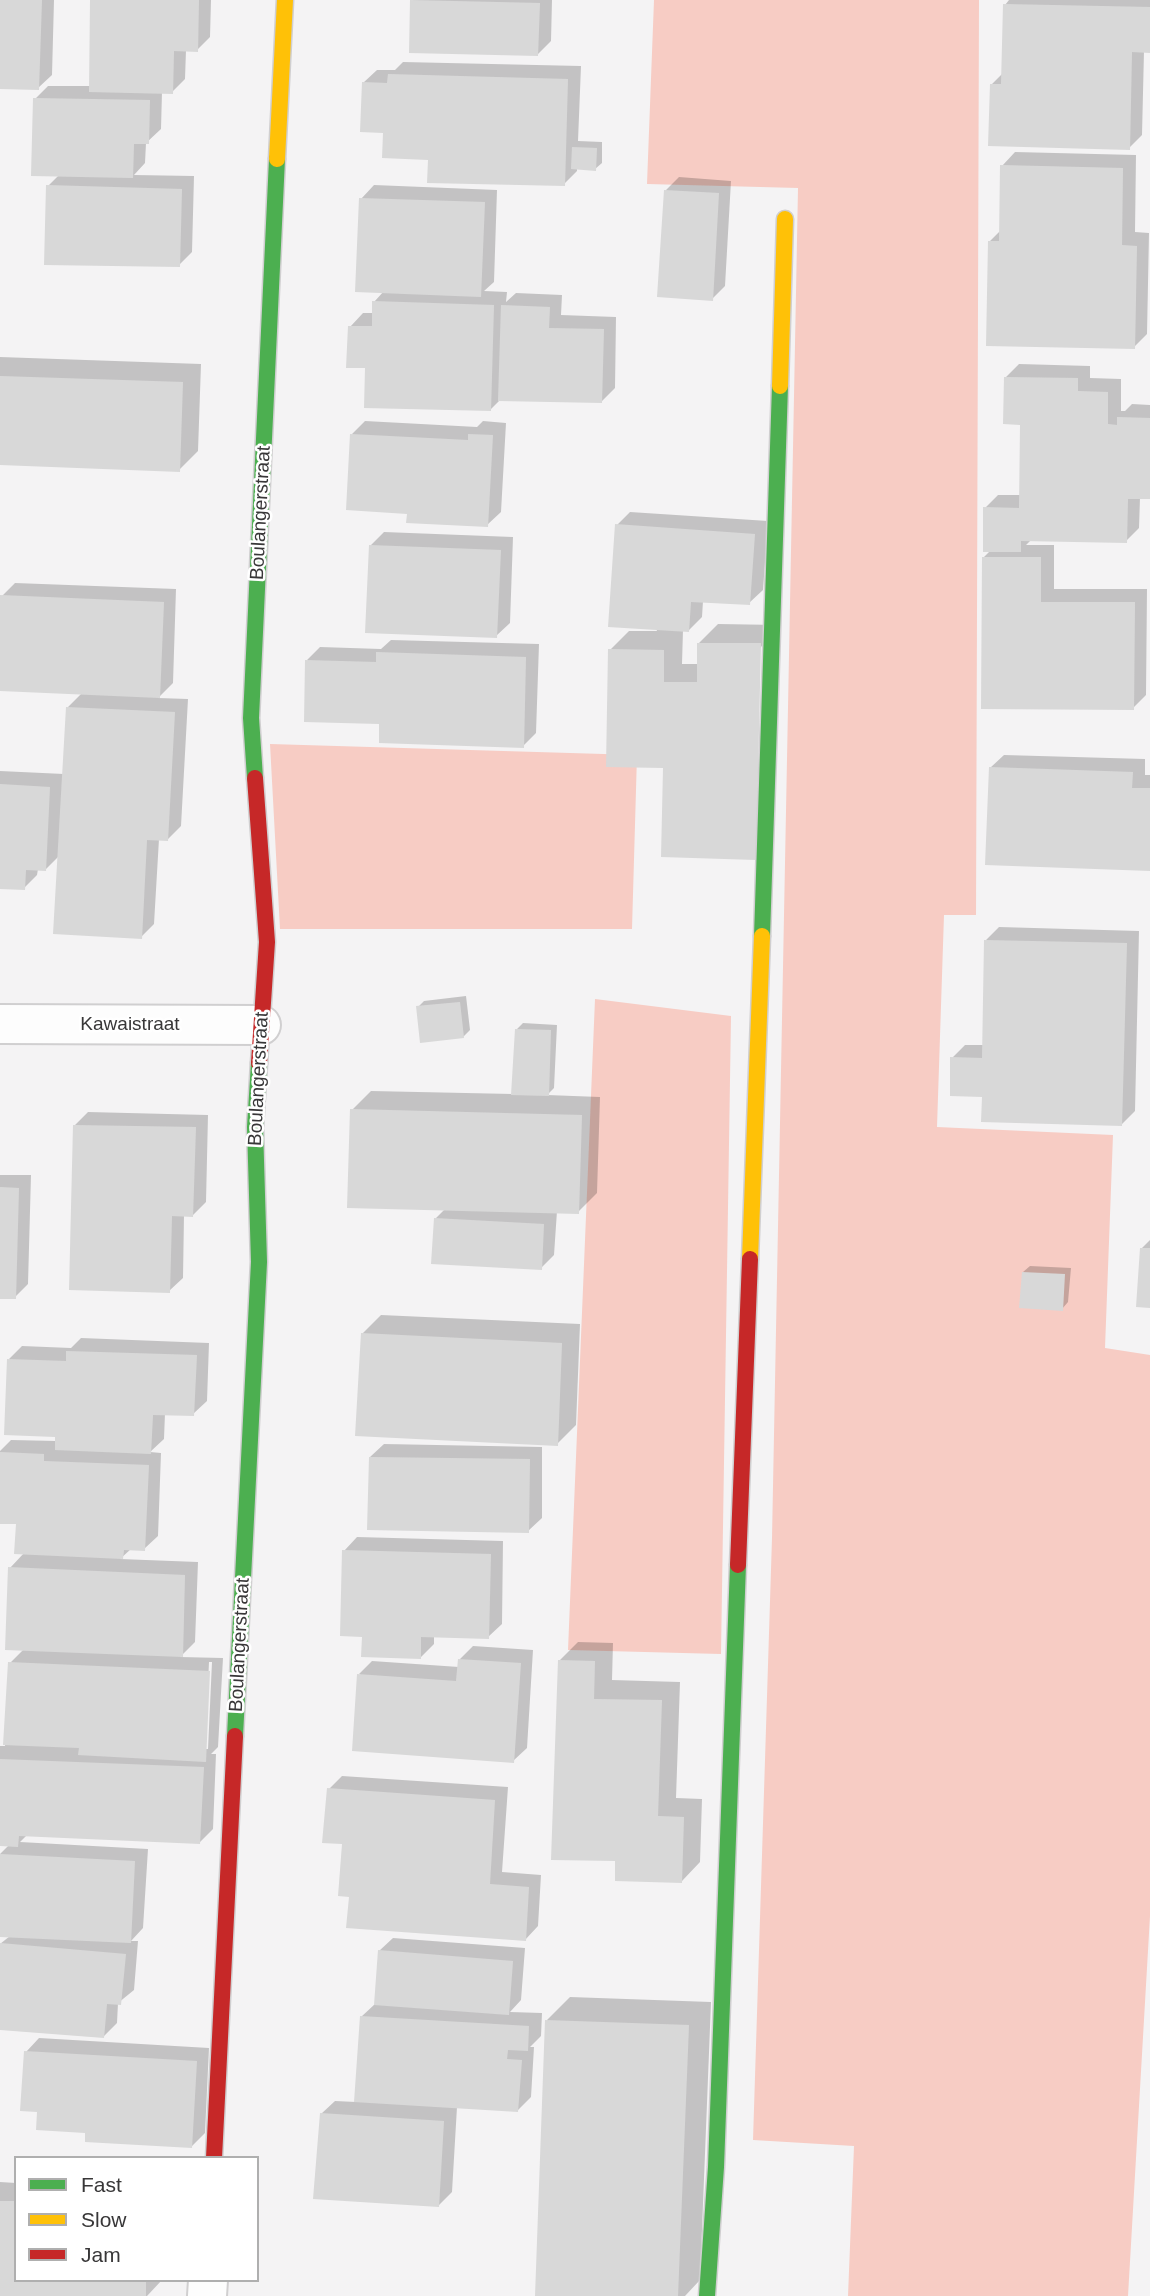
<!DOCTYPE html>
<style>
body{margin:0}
#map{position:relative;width:1150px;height:2296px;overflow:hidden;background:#f4f3f4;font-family:Helvetica,sans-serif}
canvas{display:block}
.legend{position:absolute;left:14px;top:2156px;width:245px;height:126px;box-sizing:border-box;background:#fff;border:2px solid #afafaf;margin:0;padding:9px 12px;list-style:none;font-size:21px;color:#383738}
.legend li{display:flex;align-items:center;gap:14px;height:35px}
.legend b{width:35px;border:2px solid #afafaf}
</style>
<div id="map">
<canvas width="1150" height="2296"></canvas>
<ul class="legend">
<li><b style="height:9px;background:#4caf50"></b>Fast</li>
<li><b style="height:9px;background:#ffc107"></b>Slow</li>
<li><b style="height:9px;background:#c62828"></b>Jam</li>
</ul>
</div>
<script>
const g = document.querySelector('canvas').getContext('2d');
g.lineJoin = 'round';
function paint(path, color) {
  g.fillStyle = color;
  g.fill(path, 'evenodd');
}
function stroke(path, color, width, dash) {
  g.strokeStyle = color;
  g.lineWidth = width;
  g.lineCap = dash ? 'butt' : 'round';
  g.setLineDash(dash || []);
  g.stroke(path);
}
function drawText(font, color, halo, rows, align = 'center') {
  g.font = font + ' Helvetica,sans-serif';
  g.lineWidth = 5;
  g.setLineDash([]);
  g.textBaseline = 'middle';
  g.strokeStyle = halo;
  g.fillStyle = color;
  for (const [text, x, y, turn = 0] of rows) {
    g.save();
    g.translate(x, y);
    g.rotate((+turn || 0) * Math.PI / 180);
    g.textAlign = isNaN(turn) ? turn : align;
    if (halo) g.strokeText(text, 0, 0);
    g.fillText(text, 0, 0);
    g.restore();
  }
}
paint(new Path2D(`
 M 654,0 L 979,0 L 976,915 L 944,915 L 937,1127 L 1113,1135 L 1105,1348 L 1150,1355 L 1150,1916 L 1128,2296 L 848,2296 L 854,2146 L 753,2140 L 772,1538 L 798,188 L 647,184 Z
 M 270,744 L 637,755 L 632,929 L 280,929 Z
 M 595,999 L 731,1016 L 721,1654 L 568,1650 Z`), '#f7ccc4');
paint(new Path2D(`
 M 0,0 L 54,0 L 52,75 L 38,88 L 0,87 Z
 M 92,0 L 211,0 L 210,37 L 197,50 L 186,50 L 185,79 L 172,92 L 162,92 L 161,129 L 146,143 L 145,163 L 134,175 L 194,176 L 192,252 L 179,265 L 48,186 L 59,175 L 35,99 L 48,86 L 91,86 Z
 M 411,0 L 552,0 L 551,41 L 537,55 Z
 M 1009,0 L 1150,0 L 1150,51 L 1144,51 L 1142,135 L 1129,148 L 991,85 L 1003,73 L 1005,5 Z
 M 403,62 L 581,66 L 578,141 L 602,142 L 602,163 L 595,169 L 577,168 L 577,171 L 564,184 L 429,158 L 385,131 L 363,83 L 377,70 L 395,70 Z
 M 1015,152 L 1136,155 L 1135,232 L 1149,233 L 1147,334 L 1134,347 L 990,241 L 1001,230 L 1002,166 Z
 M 679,177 L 731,181 L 725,286 L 712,299 L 665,191 Z
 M 374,185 L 497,190 L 494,282 L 484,291 L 507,292 L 506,302 L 516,293 L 562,295 L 561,315 L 616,317 L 615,388 L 601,402 L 501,399 L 490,410 L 367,366 L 350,327 L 363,313 L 374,313 L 374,302 L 384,291 L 361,199 Z
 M 0,357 L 201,364 L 198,451 L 179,470 L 0,464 Z
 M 1019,364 L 1090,366 L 1090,378 L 1121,379 L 1121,411 L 1125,411 L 1132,404 L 1150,405 L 1150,497 L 1140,498 L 1139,528 L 1126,541 L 1031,540 L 1026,545 L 1054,545 L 1054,589 L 1147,589 L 1146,695 L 1133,708 L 983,558 L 991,550 L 985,508 L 998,495 L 1021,495 L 1022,423 L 1006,377 Z
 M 365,421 L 477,427 L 483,421 L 506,423 L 501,512 L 487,525 L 409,512 L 352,434 Z
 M 630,512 L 768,521 L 763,590 L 749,603 L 703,601 L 702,617 L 689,630 L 683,630 L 682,664 L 699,664 L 699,643 L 718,624 L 779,625 L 664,766 L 610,650 L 629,631 L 657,631 L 617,525 Z
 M 384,532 L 513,537 L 510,623 L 496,636 L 370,546 Z
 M 15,583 L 176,589 L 173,683 L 158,698 L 188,699 L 181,826 L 168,839 L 159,839 L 154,924 L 141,937 L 59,856 L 46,869 L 38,869 L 37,875 L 24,888 L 0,887 L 0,771 L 64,774 L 68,707 L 82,693 L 0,689 L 2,596 Z
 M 391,640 L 539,644 L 536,733 L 523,746 L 381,722 L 307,660 L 320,647 L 381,649 Z
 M 1004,755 L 1145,759 L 1145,775 L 1150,775 L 1150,869 L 990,768 Z
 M 999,927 L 1139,931 L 1135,1111 L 1122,1124 L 983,1095 L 952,1058 L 965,1045 L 984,1045 L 986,940 Z
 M 466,996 L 470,1030 L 463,1037 L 418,1007 L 424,1001 Z
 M 523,1023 L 557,1025 L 554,1088 L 547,1095 L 600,1097 L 597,1193 L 578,1212 L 557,1211 L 554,1255 L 541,1268 L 435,1219 L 445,1209 L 352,1110 L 371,1091 L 513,1094 L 517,1029 Z
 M 88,1112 L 208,1115 L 206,1202 L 193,1215 L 184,1215 L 183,1278 L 169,1291 L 75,1125 Z
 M 0,1175 L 31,1175 L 28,1284 L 15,1297 L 0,1297 Z
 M 1150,1240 L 1150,1306 L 1142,1248 Z
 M 1030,1266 L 1071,1268 L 1068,1302 L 1062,1309 L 1023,1272 Z
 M 381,1315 L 580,1324 L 576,1425 L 557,1444 L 362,1334 Z
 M 81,1338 L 209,1343 L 207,1401 L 193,1414 L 165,1413 L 164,1439 L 150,1452 L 161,1453 L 158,1536 L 144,1549 L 131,1549 L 120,1559 L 198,1562 L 195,1642 L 180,1657 L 223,1658 L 218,1747 L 211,1754 L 216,1754 L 213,1829 L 200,1842 L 27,1835 L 20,1842 L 148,1849 L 143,1928 L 131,1941 L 138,1941 L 134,1990 L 118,2003 L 117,2023 L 103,2037 L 0,2013 L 0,1944 L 10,1936 L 0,1936 L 0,1854 L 9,1845 L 0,1845 L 0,1746 L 5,1746 L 10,1663 L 24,1649 L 10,1568 L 24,1553 L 18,1523 L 0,1522 L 0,1451 L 11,1440 L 57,1441 L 57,1435 L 9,1359 L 22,1346 L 71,1348 ZM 209,1662 L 212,1662 L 208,1749 L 205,1749 Z
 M 384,1444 L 542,1447 L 542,1518 L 528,1531 L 370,1457 Z
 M 357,1537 L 503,1541 L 502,1624 L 488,1637 L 434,1636 L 434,1644 L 421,1657 L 363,1635 L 344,1551 Z
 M 578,1642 L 613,1643 L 612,1680 L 680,1682 L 676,1798 L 702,1799 L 700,1862 L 682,1881 L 616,1860 L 559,1661 Z
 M 473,1646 L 533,1650 L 527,1748 L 513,1761 L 359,1674 L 372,1661 L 459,1667 L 460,1659 Z
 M 342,1776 L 508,1787 L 502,1872 L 541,1875 L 538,1926 L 525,1940 L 344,1842 L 329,1789 Z
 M 393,1938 L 525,1948 L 521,2000 L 510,2012 L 542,2013 L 541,2036 L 530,2047 L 534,2047 L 531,2097 L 518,2110 L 457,2107 L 452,2192 L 438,2206 L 321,2114 L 335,2101 L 356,2102 L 361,2017 L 375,2004 L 379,1951 Z
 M 570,1997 L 711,2002 L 700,2280 L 685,2296 L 536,2296 L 547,2020 Z
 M 39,2038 L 209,2048 L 205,2133 L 192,2146 L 87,2131 L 39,2111 L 26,2052 Z
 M 0,2182 L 16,2183 L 16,2280 L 162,2280 L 147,2296 L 0,2294 Z`), '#0003');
paint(new Path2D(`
 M 0,0 L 42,0 L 39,90 L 0,89 Z
 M 90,0 L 199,0 L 198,52 L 174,51 L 173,94 L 89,92 Z
 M 410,0 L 540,3 L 538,56 L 409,53 Z
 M 1003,4 L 1150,7 L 1150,53 L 1132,52 L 1130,150 L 988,146 L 990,84 L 1001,84 Z
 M 388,74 L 568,79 L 565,186 L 427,183 L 428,160 L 382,158 L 383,133 L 360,132 L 362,82 L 387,83 Z
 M 33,98 L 150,100 L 149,144 L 134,144 L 133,178 L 31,176 Z
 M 572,147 L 597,148 L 596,171 L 571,169 Z
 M 1000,165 L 1123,168 L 1122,245 L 1137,246 L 1135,349 L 986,346 L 988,241 L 999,241 Z
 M 46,185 L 182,189 L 180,267 L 44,265 Z
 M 664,190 L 719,193 L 713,301 L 657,297 Z
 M 359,198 L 485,202 L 481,297 L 355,292 Z
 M 372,301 L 494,305 L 491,411 L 364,408 L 365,368 L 346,368 L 348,326 L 372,326 Z
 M 501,305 L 550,307 L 549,328 L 604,329 L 602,403 L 498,401 Z
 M 0,376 L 183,382 L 180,472 L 0,465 Z
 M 1004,377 L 1078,378 L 1078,391 L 1108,392 L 1108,424 L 1117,425 L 1117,417 L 1150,418 L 1150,499 L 1128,499 L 1127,543 L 1021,541 L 1021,552 L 983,552 L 983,507 L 1019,508 L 1020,425 L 1003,424 Z
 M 350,434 L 468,440 L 468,434 L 493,435 L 488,527 L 406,523 L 407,514 L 346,510 Z
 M 615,524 L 755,534 L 750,605 L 691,602 L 689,632 L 608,627 Z
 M 369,545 L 501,550 L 497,638 L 365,633 Z
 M 982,557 L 1041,557 L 1041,602 L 1135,602 L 1134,710 L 981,709 Z
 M 0,595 L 164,602 L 160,698 L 0,691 Z
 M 697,643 L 761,643 L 756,860 L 661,857 L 663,768 L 606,767 L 608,649 L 664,650 L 664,682 L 697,682 Z
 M 376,652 L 526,657 L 524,748 L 379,743 L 379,724 L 304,722 L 305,660 L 376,662 Z
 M 66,707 L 175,712 L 168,841 L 147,840 L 142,939 L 53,934 Z
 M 989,767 L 1133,772 L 1132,788 L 1150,788 L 1150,871 L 985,865 Z
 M 0,784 L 50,787 L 46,871 L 26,870 L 25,890 L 0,889 Z
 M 984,940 L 1127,943 L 1122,1126 L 981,1122 L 982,1097 L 950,1096 L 950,1057 L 982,1058 Z
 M 460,1002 L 464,1038 L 420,1043 L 416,1006 Z
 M 515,1029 L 551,1030 L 549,1096 L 511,1095 Z
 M 350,1109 L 582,1115 L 579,1214 L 347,1208 Z
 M 73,1125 L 196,1127 L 193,1217 L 172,1216 L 170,1293 L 69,1290 Z
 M 0,1187 L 19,1188 L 16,1299 L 0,1299 Z
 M 434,1218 L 544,1224 L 542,1270 L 431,1264 Z
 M 1140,1248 L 1150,1248 L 1150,1308 L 1136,1307 Z
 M 1022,1272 L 1065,1274 L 1063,1311 L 1019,1308 Z
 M 361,1333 L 562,1343 L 558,1446 L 355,1436 Z
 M 66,1351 L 197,1355 L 194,1416 L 153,1415 L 151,1454 L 55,1450 L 55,1437 L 4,1435 L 7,1359 L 66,1361 Z
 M 0,1452 L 44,1454 L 44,1461 L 149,1465 L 145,1551 L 124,1550 L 123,1559 L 14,1554 L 16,1524 L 0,1524 Z
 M 369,1457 L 530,1459 L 529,1533 L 367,1530 Z
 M 342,1550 L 491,1554 L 489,1639 L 421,1637 L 421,1659 L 361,1657 L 362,1637 L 340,1636 Z
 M 8,1567 L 185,1575 L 183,1657 L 5,1650 Z
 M 458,1659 L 521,1663 L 514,1763 L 352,1751 L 357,1674 L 456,1681 Z
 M 558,1660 L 595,1661 L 594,1699 L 662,1700 L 658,1816 L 684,1817 L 682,1883 L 615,1881 L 615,1861 L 551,1860 Z
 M 8,1662 L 210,1671 L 206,1762 L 78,1755 L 79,1748 L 3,1745 Z
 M 0,1759 L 204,1767 L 200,1844 L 19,1836 L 18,1847 L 0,1846 Z
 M 327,1788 L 495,1800 L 490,1884 L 529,1887 L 526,1941 L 346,1928 L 349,1897 L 338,1896 L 342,1844 L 322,1843 Z
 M 0,1854 L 135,1861 L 131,1943 L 0,1937 Z
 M 0,1943 L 126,1954 L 121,2005 L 107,2004 L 104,2038 L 0,2030 Z
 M 378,1950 L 513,1961 L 509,2015 L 374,2005 Z
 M 360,2016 L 529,2026 L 528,2051 L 508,2050 L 507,2059 L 522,2060 L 518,2112 L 354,2102 Z
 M 545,2020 L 689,2025 L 678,2296 L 535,2296 Z
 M 24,2051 L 197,2061 L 192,2148 L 85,2142 L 85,2133 L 36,2130 L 37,2112 L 20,2111 Z
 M 320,2113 L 444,2121 L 439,2207 L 313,2199 Z
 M 0,2201 L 16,2201 L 16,2280 L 146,2280 L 146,2296 L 0,2296 Z`), '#d8d8d8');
const street = new Path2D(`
 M 0,1024 L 261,1025
 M 207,2296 L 208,2280`);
const fast = new Path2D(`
 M 255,778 L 251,718 L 277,159
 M 762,936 L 780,386
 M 235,1736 L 259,1262 L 255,1127 L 259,1063
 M 707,2296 L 716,2167 L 738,1565`);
const slow = new Path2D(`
 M 277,159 L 285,0
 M 780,386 L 785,219
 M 750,1259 L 762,936`);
const jam = new Path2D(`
 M 255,778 L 267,942 L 259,1063
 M 738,1565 L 750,1259
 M 214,2158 L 235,1736`);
stroke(street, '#d0cfd0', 42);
stroke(fast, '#d0cfd0', 19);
stroke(slow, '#d0cfd0', 19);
stroke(jam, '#d0cfd0', 19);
stroke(street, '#fdfdfd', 38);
stroke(fast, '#4caf50', 16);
stroke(slow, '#ffc107', 16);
stroke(jam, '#c62828', 16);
drawText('19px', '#383738', '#fff', [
 ["Boulangerstraat",261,513,-87],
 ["Kawaistraat",130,1025],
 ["Boulangerstraat",259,1079,-87],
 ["Boulangerstraat",240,1645,-87]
]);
</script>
